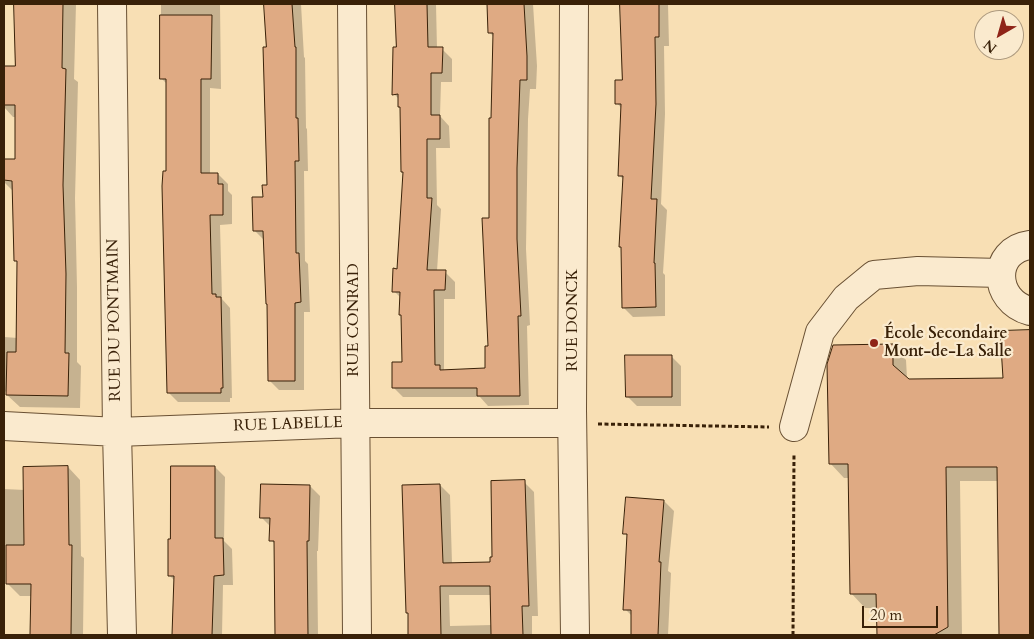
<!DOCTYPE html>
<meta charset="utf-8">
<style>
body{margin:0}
#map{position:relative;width:1034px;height:639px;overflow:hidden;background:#f8dfb4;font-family:Cardo,serif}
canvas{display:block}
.frame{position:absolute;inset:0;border:5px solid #392108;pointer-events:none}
.north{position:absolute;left:974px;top:10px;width:50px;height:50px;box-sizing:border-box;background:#faeace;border:1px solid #ad9a7f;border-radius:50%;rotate:218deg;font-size:14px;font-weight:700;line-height:20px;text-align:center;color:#392108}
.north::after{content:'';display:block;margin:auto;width:18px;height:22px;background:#8f2418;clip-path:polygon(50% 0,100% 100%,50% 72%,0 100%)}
.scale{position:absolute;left:862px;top:606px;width:76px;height:22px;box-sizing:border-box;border:2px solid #392108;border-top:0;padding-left:6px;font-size:15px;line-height:18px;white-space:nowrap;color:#392108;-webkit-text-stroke:4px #faeace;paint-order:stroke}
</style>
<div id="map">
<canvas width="1034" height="639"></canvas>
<div class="frame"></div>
<div class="north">N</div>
<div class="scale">20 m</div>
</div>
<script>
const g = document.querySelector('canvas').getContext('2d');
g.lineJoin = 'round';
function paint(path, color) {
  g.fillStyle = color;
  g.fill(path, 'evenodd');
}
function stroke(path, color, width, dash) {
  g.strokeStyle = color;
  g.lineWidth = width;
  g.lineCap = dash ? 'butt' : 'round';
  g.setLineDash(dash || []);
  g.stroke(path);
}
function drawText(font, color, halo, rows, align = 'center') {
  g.font = font + ' Cardo,serif';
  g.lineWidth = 4.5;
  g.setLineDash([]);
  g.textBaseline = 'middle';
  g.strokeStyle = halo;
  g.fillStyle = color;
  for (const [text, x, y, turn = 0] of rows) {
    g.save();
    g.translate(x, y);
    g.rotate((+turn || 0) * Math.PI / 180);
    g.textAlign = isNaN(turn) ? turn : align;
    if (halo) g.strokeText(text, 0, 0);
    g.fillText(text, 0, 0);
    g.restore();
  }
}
paint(new Path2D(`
 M 15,4 L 76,4 L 74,79 L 78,82 L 75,198 L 77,287 L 77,362 L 81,366 L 80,408 L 20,407 L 7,395 L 7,392 L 4,391 L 4,337 L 18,338 L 19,263 L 16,261 L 14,192 L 4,182 L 4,160 L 16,161 L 17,117 L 13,117 L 4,107 L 4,67 L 16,67 Z
 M 161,4 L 220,4 L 221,89 L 210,88 L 210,174 L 218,174 L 228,184 L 228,191 L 232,195 L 232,224 L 220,225 L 222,299 L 230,308 L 232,398 L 230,398 L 230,402 L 178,402 L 168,392 L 167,84 L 161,78 Z
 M 265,4 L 301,4 L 304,57 L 305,58 L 306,128 L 307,129 L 308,171 L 304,171 L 305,261 L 308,264 L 310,312 L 304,312 L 304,390 L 279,390 L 269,380 L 269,305 L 264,240 L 254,230 L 268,187 L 268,49 Z
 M 397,4 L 436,4 L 437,49 L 442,49 L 452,59 L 452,82 L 441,82 L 440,116 L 449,126 L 450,148 L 436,148 L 437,205 L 441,209 L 437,271 L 445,272 L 455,282 L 455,299 L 444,299 L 444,371 L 487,369 L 490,347 L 492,120 L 494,37 L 490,33 L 488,4 L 533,4 L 537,66 L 536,89 L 530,89 L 528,119 L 526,249 L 530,325 L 527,326 L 529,405 L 488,406 L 480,397 L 403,397 L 394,388 L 403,363 L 401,298 L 394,291 L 398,270 L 404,174 L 402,172 L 401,109 L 399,107 L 399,99 L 394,94 L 397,49 Z
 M 622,4 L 668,4 L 669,46 L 664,46 L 665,114 L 661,204 L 667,210 L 663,273 L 665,275 L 665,316 L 633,317 L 623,307 L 624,180 L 620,176 L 622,109 L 617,103 L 624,81 Z
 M 1030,331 L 1030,635 L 1001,635 L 999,481 L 960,481 L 962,635 L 878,635 L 878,608 L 865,608 L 851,593 L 849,478 L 844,478 L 830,463 L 892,345 L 906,360 L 907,378 L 909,380 L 1004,379 L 1002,332 Z
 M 671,356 L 681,366 L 681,406 L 637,406 L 627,396 Z
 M 68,467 L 80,480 L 81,556 L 84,558 L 83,635 L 31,635 L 32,596 L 20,596 L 7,583 L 7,545 L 4,545 L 4,489 L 25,490 Z
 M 215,467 L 225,477 L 224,541 L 232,549 L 233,585 L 223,585 L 222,635 L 173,635 L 175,581 L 170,576 L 171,540 Z
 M 524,482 L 534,492 L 538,616 L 532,616 L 532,635 L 409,635 L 404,486 L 440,485 L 450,495 L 452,564 L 492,563 ZM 449,595 L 492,595 L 492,625 L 450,626 Z
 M 310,486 L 320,496 L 318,551 L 317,551 L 318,635 L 275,635 L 275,627 L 277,627 L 276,545 L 271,540 L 271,527 L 261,517 Z
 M 664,501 L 674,511 L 668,571 L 671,573 L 668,635 L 632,635 L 633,617 L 625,609 L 628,537 L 625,533 Z`), '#0003');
const building = new Path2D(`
 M 14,4 L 63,4 L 62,68 L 66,69 L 63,185 L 66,274 L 65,353 L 69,353 L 68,396 L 6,395 L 7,352 L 16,352 L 17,261 L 14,261 L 12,181 L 4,180 L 4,159 L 15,159 L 15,105 L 4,105 L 4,66 L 15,66 Z
 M 264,4 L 292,4 L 295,47 L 296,47 L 296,118 L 298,118 L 299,161 L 295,161 L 296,253 L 299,253 L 301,302 L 295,303 L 295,381 L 268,381 L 267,304 L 266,304 L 263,231 L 253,231 L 252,197 L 263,197 L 262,185 L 267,185 L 263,47 L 266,47 Z
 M 395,4 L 427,4 L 428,47 L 443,47 L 442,73 L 431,73 L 431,115 L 440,115 L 440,139 L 427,139 L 427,198 L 432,198 L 427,270 L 446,270 L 445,290 L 434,290 L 435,365 L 440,365 L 440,370 L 485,368 L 485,346 L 488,346 L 482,218 L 489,218 L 489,118 L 491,118 L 493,33 L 488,33 L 487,4 L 524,4 L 527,56 L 527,80 L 520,80 L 517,168 L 517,239 L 521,316 L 518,316 L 520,396 L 477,396 L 477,388 L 392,388 L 392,362 L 402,362 L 401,315 L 399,315 L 400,292 L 392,292 L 393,268 L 397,269 L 403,172 L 401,172 L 400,107 L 398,107 L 398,94 L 392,95 L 393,47 L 396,47 Z
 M 620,4 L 659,4 L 659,37 L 655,37 L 656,104 L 651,199 L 657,199 L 654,263 L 655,263 L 656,307 L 622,308 L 621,247 L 619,247 L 623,176 L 618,176 L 621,104 L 615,104 L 615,80 L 622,80 Z
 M 160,15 L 212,15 L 211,79 L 201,79 L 201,173 L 218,173 L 218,184 L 223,184 L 223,215 L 210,215 L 212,294 L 216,294 L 216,297 L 221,297 L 223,388 L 221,388 L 221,393 L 167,393 L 162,186 L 163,171 L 166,171 L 166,79 L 160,79 Z
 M 1030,330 L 1030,635 L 999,635 L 997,467 L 946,467 L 948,627 L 934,635 L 877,635 L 876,594 L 850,594 L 848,464 L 829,464 L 827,364 L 833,345 L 893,344 L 893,365 L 909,379 L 1003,378 L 1000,331 Z
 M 625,355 L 672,355 L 672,397 L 626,397 Z
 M 68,466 L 69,545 L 72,545 L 71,635 L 30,635 L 31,584 L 6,584 L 6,545 L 24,545 L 23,467 Z
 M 171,466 L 215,466 L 215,538 L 223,538 L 224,575 L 214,576 L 212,635 L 172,635 L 174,576 L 168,576 L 168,539 L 170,539 Z
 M 525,480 L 529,606 L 522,606 L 523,635 L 491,635 L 490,586 L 440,586 L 441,635 L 408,635 L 408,613 L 406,613 L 402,485 L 440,484 L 443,563 L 490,562 L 490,557 L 492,557 L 491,481 Z
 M 261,484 L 310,485 L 309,541 L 307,541 L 308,635 L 275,635 L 274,541 L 269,541 L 270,518 L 260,518 Z
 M 626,497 L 664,500 L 659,562 L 661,562 L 658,635 L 631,635 L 631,610 L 623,610 L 627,534 L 623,534 Z`);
paint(building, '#dfaa83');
stroke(building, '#392108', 1);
const minor = new Path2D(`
 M 112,4 L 117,432 L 122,635
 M 352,4 L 357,635
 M 574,4 L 572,409 L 575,635
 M 1030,245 C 991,250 992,301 1030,311
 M 4,426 L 117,432 L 355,423 L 572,423
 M 794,427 L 820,332 L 846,298 L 874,275 L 918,271 L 1001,273`);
stroke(minor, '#695033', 30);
stroke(new Path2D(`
 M 598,424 L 769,427
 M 793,635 L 794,453`), '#392108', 3, [4, 2.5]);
stroke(minor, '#faeace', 28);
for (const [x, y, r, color] of [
 [874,343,5,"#8f2418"]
]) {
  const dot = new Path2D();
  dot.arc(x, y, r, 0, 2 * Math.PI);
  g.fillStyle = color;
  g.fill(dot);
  stroke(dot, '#faeace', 2);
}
drawText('16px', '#392108', '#faeace', [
 ["RUE DU PONTMAIN",115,320,-91],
 ["RUE CONRAD",354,320,-90],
 ["RUE DONCK",573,320,-90],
 ["RUE LABELLE",288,425,-2]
]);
drawText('bold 16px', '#392108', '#faeace', [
 ["École Secondaire",884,334],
 ["Mont-de-La Salle",884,352]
], 'left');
</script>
